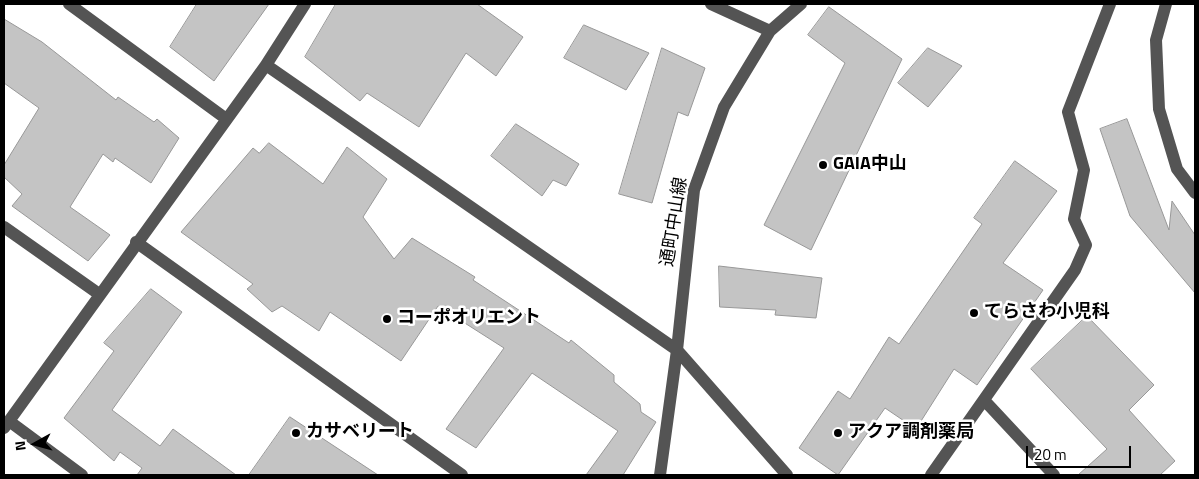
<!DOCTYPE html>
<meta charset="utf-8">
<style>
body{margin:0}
#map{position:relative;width:1199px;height:479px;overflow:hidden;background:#fff;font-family:"Titillium Web",sans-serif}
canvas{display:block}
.frame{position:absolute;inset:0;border:5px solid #000;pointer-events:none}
.north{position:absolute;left:10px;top:419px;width:50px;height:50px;-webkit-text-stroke:4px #fff;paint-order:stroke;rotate:263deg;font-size:14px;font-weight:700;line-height:20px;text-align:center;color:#000}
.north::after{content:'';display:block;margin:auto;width:18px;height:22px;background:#000;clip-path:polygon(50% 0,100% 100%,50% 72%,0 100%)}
.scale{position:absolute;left:1026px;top:446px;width:105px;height:22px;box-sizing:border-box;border:2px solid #000;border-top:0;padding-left:6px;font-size:15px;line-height:18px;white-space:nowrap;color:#000;-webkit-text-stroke:4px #fff;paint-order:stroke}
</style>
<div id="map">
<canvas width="1199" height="479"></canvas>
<div class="frame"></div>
<div class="north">N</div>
<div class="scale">20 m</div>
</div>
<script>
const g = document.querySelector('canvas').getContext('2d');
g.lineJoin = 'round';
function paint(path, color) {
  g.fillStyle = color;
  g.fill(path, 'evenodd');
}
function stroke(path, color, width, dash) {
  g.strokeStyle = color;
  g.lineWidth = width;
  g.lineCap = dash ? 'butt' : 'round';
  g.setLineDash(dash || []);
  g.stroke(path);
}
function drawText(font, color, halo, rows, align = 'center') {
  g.font = font + ' "Titillium Web","Noto Sans JP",sans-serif';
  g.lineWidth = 5;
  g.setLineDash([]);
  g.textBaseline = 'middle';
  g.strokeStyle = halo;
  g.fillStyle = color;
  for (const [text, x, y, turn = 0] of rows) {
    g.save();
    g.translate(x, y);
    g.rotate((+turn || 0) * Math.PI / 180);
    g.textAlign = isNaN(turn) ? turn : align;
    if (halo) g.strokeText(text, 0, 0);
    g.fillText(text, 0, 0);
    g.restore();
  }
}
const building = new Path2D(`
 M 197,4 L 269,4 L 214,81 L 170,47 Z
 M 336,4 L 477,4 L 523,37 L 496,76 L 466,53 L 419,127 L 367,93 L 360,101 L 305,57 Z
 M 829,7 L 902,59 L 811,250 L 764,225 L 845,63 L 808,35 Z
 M 4,19 L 42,42 L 116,100 L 118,97 L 154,122 L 157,119 L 179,138 L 151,183 L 115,158 L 113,162 L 103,154 L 70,207 L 110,235 L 88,261 L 12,206 L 22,194 L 4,177 L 4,165 L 39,108 L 4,83 Z
 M 584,25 L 649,53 L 626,90 L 564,58 Z
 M 662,48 L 705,68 L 688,116 L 678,112 L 652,203 L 619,194 Z
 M 928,48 L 962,66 L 928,107 L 898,83 Z
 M 1127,119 L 1169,230 L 1172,201 L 1195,235 L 1195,293 L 1130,216 L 1100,129 Z
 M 516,124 L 579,164 L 566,186 L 553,180 L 542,196 L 491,156 Z
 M 269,143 L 323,184 L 347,147 L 387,179 L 363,217 L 394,259 L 412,238 L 475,277 L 473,280 L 569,343 L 571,340 L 614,375 L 614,382 L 640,404 L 641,412 L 656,422 L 623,475 L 586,475 L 618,431 L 532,373 L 476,448 L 446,429 L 504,348 L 438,306 L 401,361 L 330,312 L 319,331 L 282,306 L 272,312 L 247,289 L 253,284 L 181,232 L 253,148 L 259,153 Z
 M 1015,161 L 1057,191 L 1003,263 L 1043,290 L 977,385 L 954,369 L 916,429 L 885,408 L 838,475 L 799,448 L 838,391 L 850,399 L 889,337 L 899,344 L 982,224 L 974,218 Z
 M 719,266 L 822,278 L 816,318 L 775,315 L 776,310 L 720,307 Z
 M 151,289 L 182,312 L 112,410 L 160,446 L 173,429 L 236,475 L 137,475 L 142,468 L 120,452 L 114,461 L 64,418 L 114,351 L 104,343 Z
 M 1087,316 L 1154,385 L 1129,410 L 1175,461 L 1160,475 L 1078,475 L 1107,449 L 1031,369 Z
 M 290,417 L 378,475 L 249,475 Z`);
paint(building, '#c4c4c4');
stroke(building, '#989898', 1);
stroke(new Path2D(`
 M 69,4 L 225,118
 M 711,4 L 770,31
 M 1166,4 L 1156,40 L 1159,109 L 1177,169 L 1195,193
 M 266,65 L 677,350 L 787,475
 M 4,227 L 99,294
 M 136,242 L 462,475
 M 984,400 L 1054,475
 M 9,421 L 82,475
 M 4,428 L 266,65 L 305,4
 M 660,475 L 677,350 L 694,190 L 724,107 L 770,31 L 801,4
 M 931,475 L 1075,270 L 1086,245 L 1074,219 L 1084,170 L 1068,112 L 1110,4`), '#545454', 12);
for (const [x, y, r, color] of [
 [823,165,5,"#000"],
 [974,313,5,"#000"],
 [387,319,5,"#000"],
 [296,433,5,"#000"],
 [838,433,5,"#000"]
]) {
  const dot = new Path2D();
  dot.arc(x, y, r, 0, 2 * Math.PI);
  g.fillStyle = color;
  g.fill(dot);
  stroke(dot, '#fff', 2);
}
drawText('bold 18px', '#000', '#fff', [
 ["GAIA中山",833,165],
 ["てらさわ小児科",984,313],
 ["コーポオリエント",397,319],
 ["カサベリート",306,433],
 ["アクア調剤薬局",848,433]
], 'left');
drawText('18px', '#000', '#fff', [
 ["通町中山線",675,222,-81]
]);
</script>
